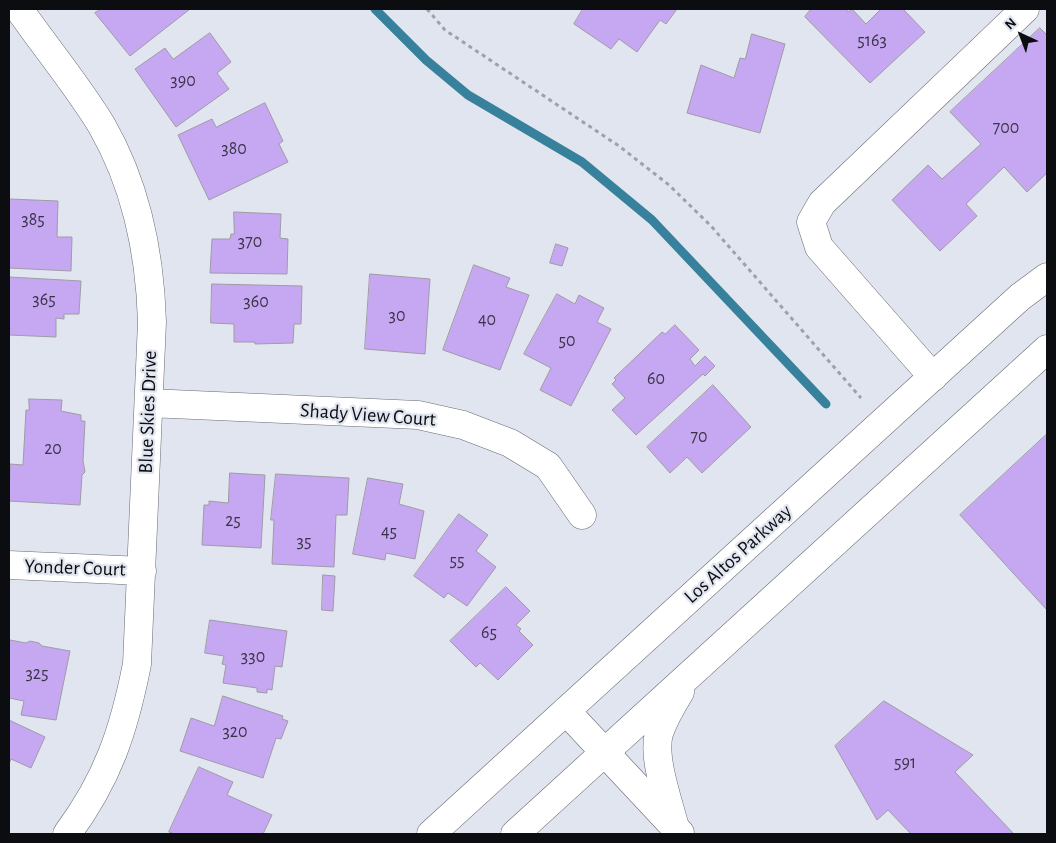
<!DOCTYPE html>
<style>
body{margin:0}
#map{position:relative;width:1056px;height:843px;overflow:hidden;background:#e1e5ef;font-family:"Alegreya Sans",sans-serif}
canvas{display:block}
.frame{position:absolute;inset:0;border:10px solid #0b0d10;pointer-events:none}
.north{position:absolute;left:996px;top:10px;width:50px;height:50px;-webkit-text-stroke:4px #e1e5ef;paint-order:stroke;rotate:317deg;font-size:14px;font-weight:700;line-height:20px;text-align:center;color:#0b0d10}
.north::after{content:'';display:block;margin:auto;width:18px;height:22px;background:#0b0d10;clip-path:polygon(50% 0,100% 100%,50% 72%,0 100%)}
</style>
<div id="map">
<canvas width="1056" height="843"></canvas>
<div class="frame"></div>
<div class="north">N</div>
</div>
<script>
const g = document.querySelector('canvas').getContext('2d');
g.lineJoin = 'round';
function stroke(path, color, width, dash) {
  g.strokeStyle = color;
  g.lineWidth = width;
  g.lineCap = dash ? 'butt' : 'round';
  g.setLineDash(dash || []);
  g.stroke(path);
}
function paint(path, color) {
  g.fillStyle = color;
  g.fill(path, 'evenodd');
}
function drawText(font, color, halo, rows, align = 'center') {
  g.font = font + ' "Alegreya Sans",sans-serif';
  g.lineWidth = 4.5;
  g.setLineDash([]);
  g.textBaseline = 'middle';
  g.strokeStyle = halo;
  g.fillStyle = color;
  for (const [text, x, y, turn = 0] of rows) {
    g.save();
    g.translate(x, y);
    g.rotate((+turn || 0) * Math.PI / 180);
    g.textAlign = isNaN(turn) ? turn : align;
    if (halo) g.strokeText(text, 0, 0);
    g.fillText(text, 0, 0);
    g.restore();
  }
}
stroke(new Path2D(`
 M 375,9 L 426,60 L 468,95 L 582,162 L 652,220 L 826,404`), '#38819d', 9);
const building = new Path2D(`
 M 101,9 L 190,9 L 130,56 L 95,13 Z
 M 583,9 L 677,9 L 666,24 L 660,20 L 637,52 L 619,39 L 611,49 L 574,24 Z
 M 811,9 L 846,9 L 848,12 L 852,9 L 866,24 L 881,9 L 903,9 L 925,32 L 870,83 L 805,17 Z
 M 1040,28 L 1047,35 L 1047,173 L 1027,192 L 1004,167 L 966,204 L 977,216 L 940,251 L 892,200 L 928,165 L 942,179 L 981,144 L 950,112 Z
 M 210,33 L 231,62 L 217,73 L 229,89 L 176,127 L 135,69 L 165,48 L 173,59 Z
 M 752,34 L 785,44 L 760,133 L 687,113 L 701,65 L 734,78 L 740,58 L 745,59 Z
 M 265,103 L 283,141 L 279,144 L 288,162 L 209,200 L 178,135 L 212,119 L 216,127 Z
 M 9,199 L 58,201 L 57,237 L 72,237 L 71,271 L 9,268 Z
 M 234,212 L 281,214 L 280,238 L 288,239 L 287,274 L 210,273 L 212,239 L 230,239 L 231,234 L 234,234 Z
 M 556,244 L 568,248 L 562,266 L 550,263 Z
 M 474,265 L 510,278 L 506,287 L 529,295 L 500,370 L 443,350 Z
 M 370,274 L 430,279 L 425,354 L 365,349 Z
 M 9,277 L 81,281 L 79,314 L 64,314 L 64,319 L 56,318 L 56,337 L 9,335 Z
 M 212,284 L 302,286 L 301,324 L 294,324 L 293,343 L 255,344 L 255,342 L 234,342 L 234,324 L 211,323 Z
 M 557,294 L 575,304 L 579,295 L 604,308 L 597,322 L 611,329 L 571,406 L 540,390 L 551,368 L 524,354 Z
 M 675,325 L 699,350 L 690,359 L 695,366 L 705,356 L 715,366 L 705,376 L 703,374 L 636,435 L 612,410 L 625,398 L 612,384 L 616,380 L 614,378 L 662,332 L 665,334 Z
 M 713,385 L 751,427 L 702,473 L 687,457 L 670,473 L 647,447 Z
 M 29,399 L 62,400 L 61,411 L 81,415 L 81,421 L 85,421 L 83,461 L 85,472 L 82,475 L 80,505 L 9,501 L 10,464 L 23,465 L 26,410 L 29,410 Z
 M 1047,434 L 1047,608 L 1046,609 L 960,515 Z
 M 230,473 L 265,475 L 261,548 L 202,545 L 204,505 L 209,505 L 209,501 L 228,503 Z
 M 276,474 L 349,478 L 347,515 L 336,515 L 334,567 L 272,564 L 274,520 L 271,520 Z
 M 368,478 L 403,484 L 399,504 L 424,511 L 415,559 L 386,553 L 385,560 L 353,554 Z
 M 459,514 L 488,535 L 476,551 L 496,567 L 467,606 L 448,593 L 444,598 L 414,576 Z
 M 323,575 L 335,576 L 333,611 L 322,610 Z
 M 506,587 L 530,611 L 516,625 L 521,629 L 519,631 L 533,645 L 498,680 L 480,663 L 476,667 L 450,641 Z
 M 210,620 L 287,631 L 282,667 L 275,666 L 272,690 L 267,689 L 267,693 L 257,692 L 257,688 L 223,683 L 226,665 L 222,664 L 224,656 L 205,653 Z
 M 10,640 L 26,643 L 30,641 L 39,643 L 42,646 L 70,651 L 56,720 L 21,715 L 24,701 L 9,698 Z
 M 223,696 L 283,716 L 282,719 L 288,721 L 281,739 L 276,738 L 263,778 L 180,751 L 191,718 L 214,726 Z
 M 884,701 L 973,755 L 955,772 L 1014,834 L 911,834 L 888,810 L 877,820 L 835,746 Z
 M 9,720 L 45,737 L 31,768 L 11,759 L 9,764 Z
 M 199,767 L 233,782 L 227,795 L 272,815 L 263,834 L 175,834 L 169,832 Z`);
paint(building, '#c6a7f1');
stroke(building, '#9f9ba4', 1);
const minor = new Path2D(`
 M 19,9 C 46,48 78,86 102,126 C 137,187 150,253 152,322 L 137,664 C 124,730 108,779 67,834
 M 933,377 L 819,247 L 811,222 L 822,203 L 1025,9
 M 149,403 L 418,415 L 463,425 L 510,443 L 548,466 L 582,515
 M 9,565 L 142,571
 M 566,711 L 680,833`);
const major = new Path2D(`
 M 675,828 C 669,803 652,758 659,733 C 664,719 672,705 680,692
 M 431,834 L 1020,297 L 1047,277
 M 515,834 L 1047,349`);
stroke(minor, '#676b73', 29);
stroke(major, '#676b73', 29);
stroke(new Path2D(`
 M 427,9 L 445,30 L 619,146 L 669,185 L 711,226 L 861,398`), '#9ea1a9', 3, [4, 4]);
stroke(minor, '#fff', 28);
stroke(major, '#fff', 28);
drawText('18px', '#3a3448', null, [
 ["5163",872,41],
 ["390",183,81],
 ["700",1006,128],
 ["380",234,149],
 ["385",33,220],
 ["370",250,242],
 ["365",44,300],
 ["360",256,302],
 ["30",397,316],
 ["40",487,320],
 ["50",567,341],
 ["60",656,379],
 ["70",699,437],
 ["20",53,449],
 ["25",233,521],
 ["45",389,532],
 ["35",304,542],
 ["55",457,561],
 ["65",489,633],
 ["330",253,657],
 ["325",37,674],
 ["320",235,732],
 ["591",905,763]
]);
drawText('20px', '#0b0d10', '#e1e5ef', [
 ["Blue Skies Drive",148,412,-88],
 ["Shady View Court",368,415,4],
 ["Los Altos Parkway",738,554,-42],
 ["Yonder Court",75,568,2]
]);
</script>
